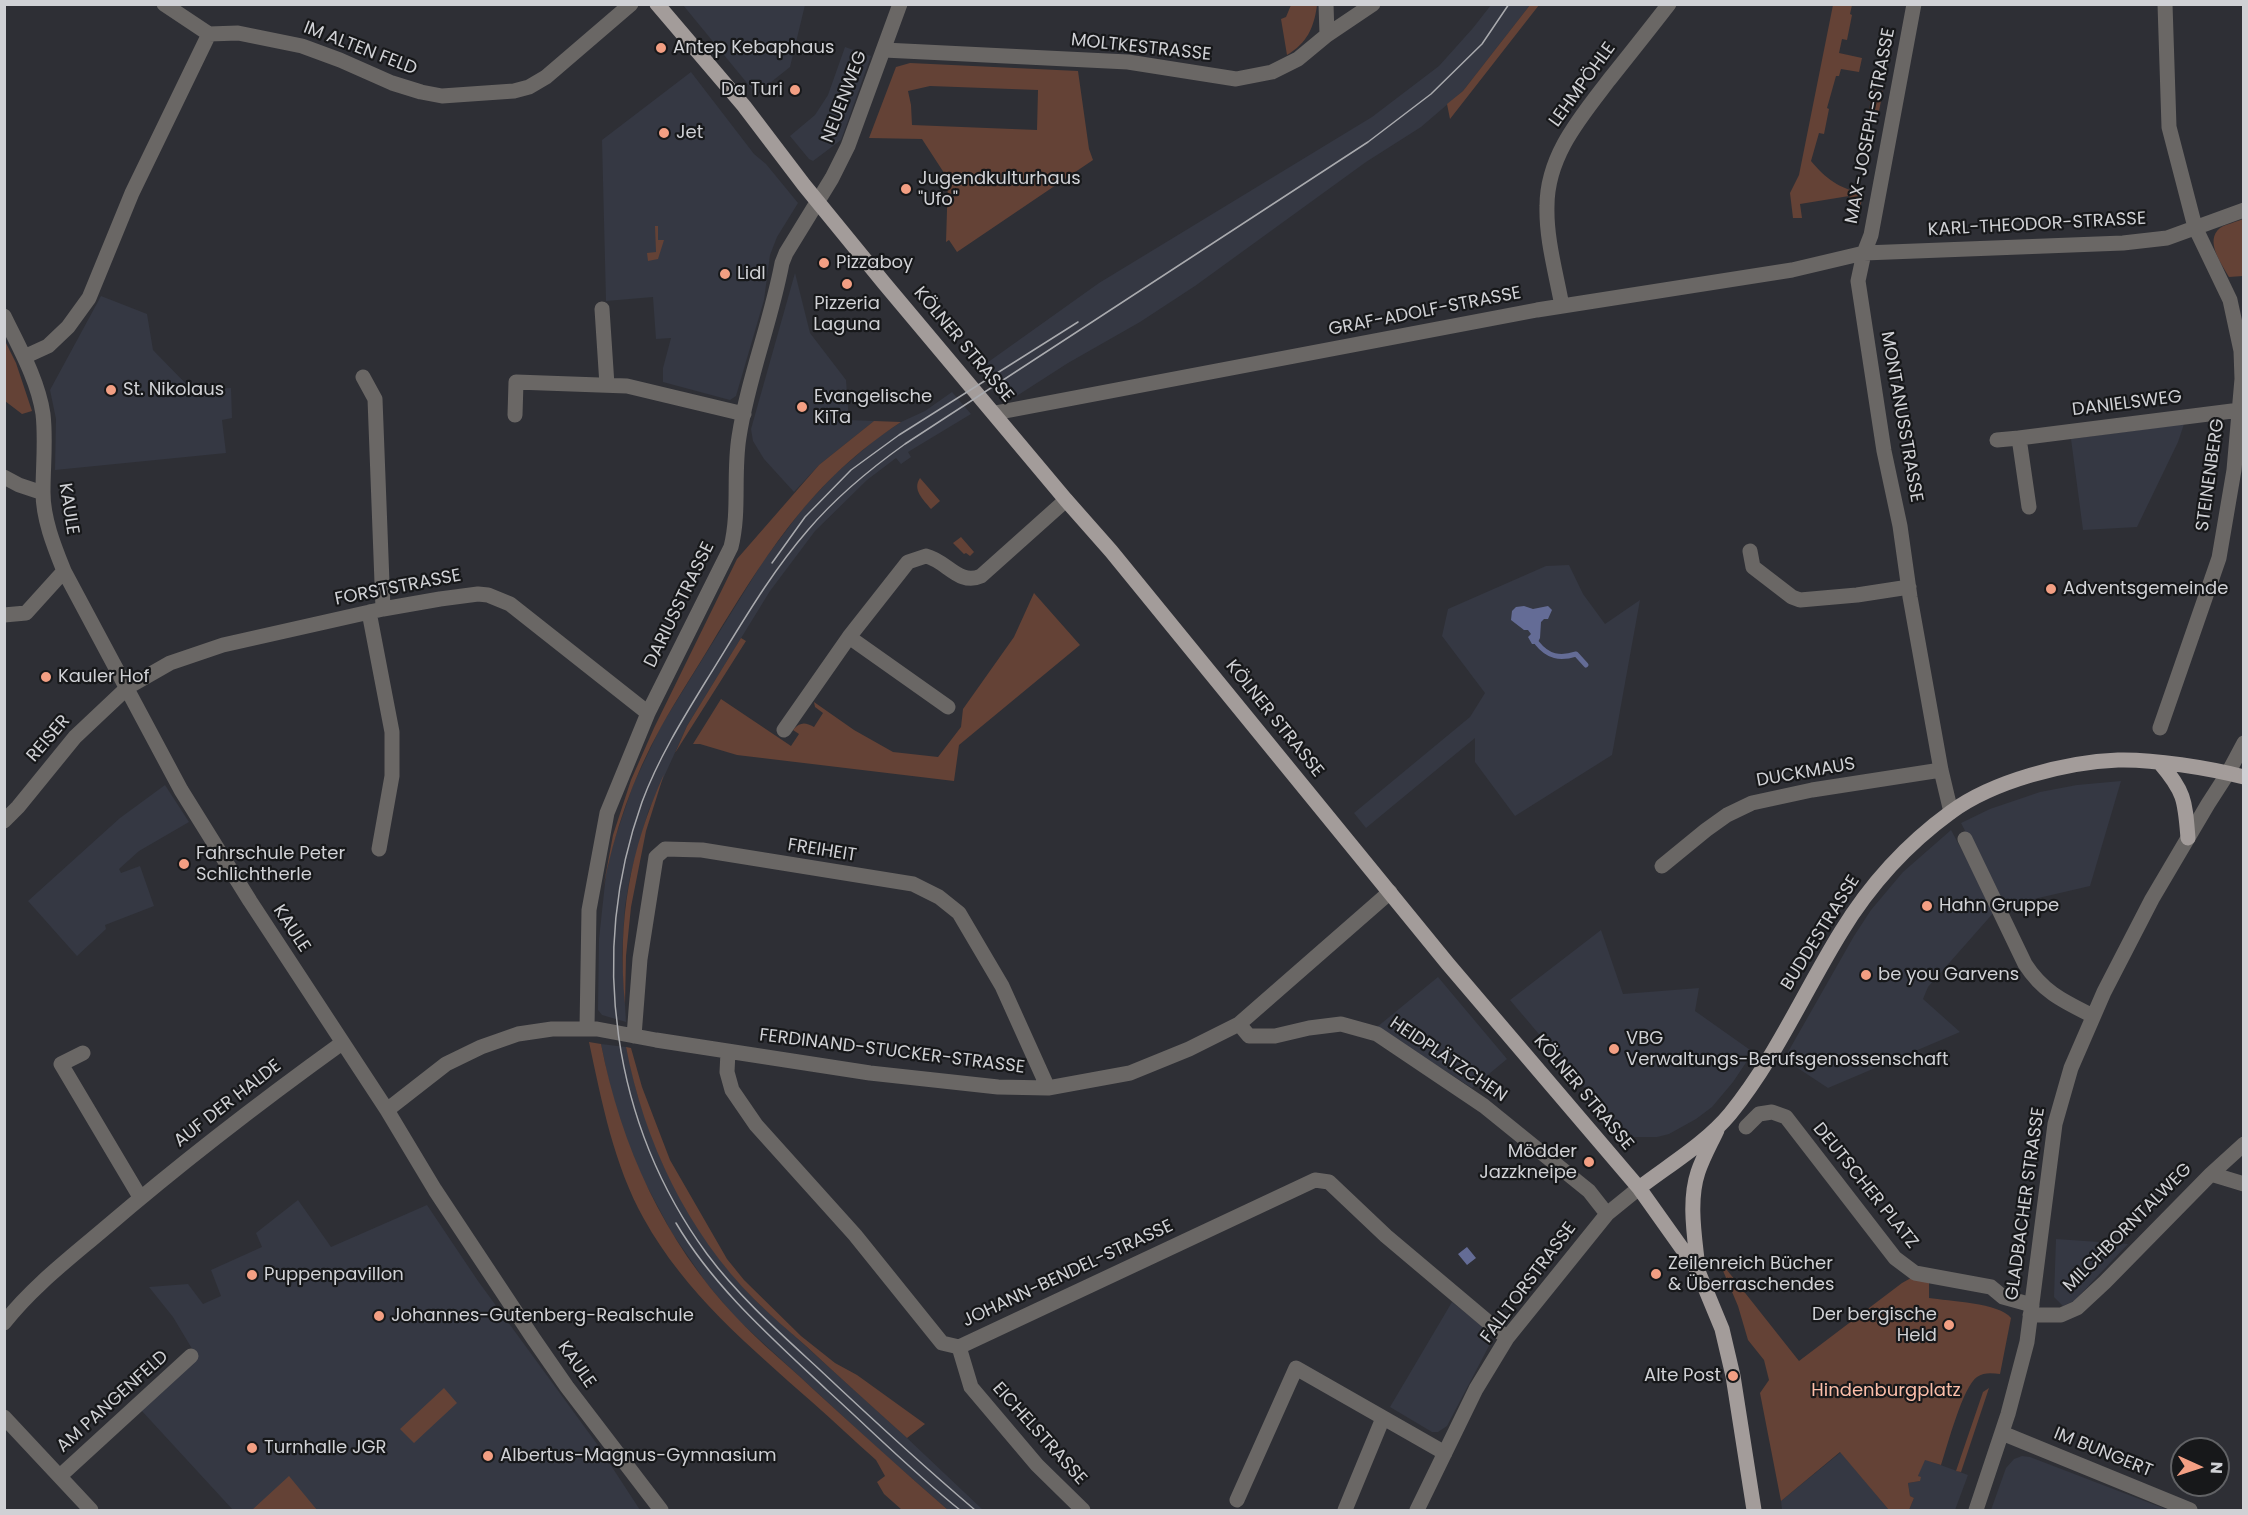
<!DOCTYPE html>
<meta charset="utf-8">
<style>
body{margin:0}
#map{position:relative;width:2248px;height:1515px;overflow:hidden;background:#2e2f35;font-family:Poppins,sans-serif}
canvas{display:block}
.frame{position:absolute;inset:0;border:6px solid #d0d1d5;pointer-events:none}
.north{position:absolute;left:2170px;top:1437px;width:60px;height:60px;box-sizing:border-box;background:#17181a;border:2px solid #616265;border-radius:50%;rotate:93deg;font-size:16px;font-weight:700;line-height:24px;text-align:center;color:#d0d1d5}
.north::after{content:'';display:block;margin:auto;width:21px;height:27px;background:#f39f83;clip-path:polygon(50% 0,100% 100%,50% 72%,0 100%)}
</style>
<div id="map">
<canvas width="2248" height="1515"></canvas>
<div class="frame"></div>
<div class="north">N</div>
</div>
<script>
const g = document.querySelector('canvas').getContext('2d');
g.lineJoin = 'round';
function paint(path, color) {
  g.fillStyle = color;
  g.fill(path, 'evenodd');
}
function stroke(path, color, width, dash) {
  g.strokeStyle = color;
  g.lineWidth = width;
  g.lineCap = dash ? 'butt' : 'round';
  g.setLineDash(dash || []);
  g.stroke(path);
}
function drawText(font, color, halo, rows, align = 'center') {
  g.font = font + ' Poppins,sans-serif';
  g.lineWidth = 4.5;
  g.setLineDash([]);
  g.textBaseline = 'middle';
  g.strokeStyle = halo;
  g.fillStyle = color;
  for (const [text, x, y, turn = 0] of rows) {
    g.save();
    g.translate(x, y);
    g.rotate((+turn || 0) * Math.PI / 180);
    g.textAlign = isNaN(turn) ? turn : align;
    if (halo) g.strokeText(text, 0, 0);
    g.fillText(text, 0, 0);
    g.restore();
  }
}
paint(new Path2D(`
 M 683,5 L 805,5 L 790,67 L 756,94 Z
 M 1491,5 L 1530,5 L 1463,91 L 1421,127 L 1366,162 L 1195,286 L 1140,322 L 1068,363 L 1012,399 L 984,365 L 1099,283 L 1372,117 L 1439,66 L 1473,28 Z
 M 845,47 L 871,56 L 841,140 L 813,161 L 809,159 L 790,136 L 815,115 L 828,95 Z
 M 691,72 L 754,154 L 766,164 L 798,203 L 777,237 L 770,255 L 764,300 L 736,396 L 730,400 L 663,382 L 663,368 L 671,338 L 656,339 L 653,297 L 606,301 L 602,140 Z
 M 795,273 L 810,333 L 846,380 L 849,420 L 874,421 L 819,465 L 794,492 L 764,459 L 753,441 L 751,429 Z
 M 101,296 L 147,314 L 153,350 L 191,389 L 231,388 L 232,418 L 222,420 L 226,453 L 55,470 L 56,419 L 50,390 Z
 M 952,392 L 971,414 L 908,452 L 911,457 L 901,464 L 896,458 L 867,480 L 815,531 L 770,591 L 687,726 L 648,812 L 630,877 L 625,906 L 622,954 L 626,1022 L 602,1015 L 598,1010 L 599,939 L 606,874 L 613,844 L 633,785 L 661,726 L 764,560 L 804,507 L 836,473 L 877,438 L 901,422 L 925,411 Z
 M 2184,424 L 2178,442 L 2137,527 L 2083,530 L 2071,439 Z
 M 1569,565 L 1583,594 L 1605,624 L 1640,600 L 1612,755 L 1515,816 L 1475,762 L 1475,738 L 1366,828 L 1354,813 L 1470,717 L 1485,693 L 1442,636 L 1448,609 L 1546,566 Z
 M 2121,781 L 2090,886 L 2004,906 L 1961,823 L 1990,809 L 2040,792 L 2077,785 Z
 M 165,785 L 189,822 L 139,851 L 119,869 L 121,873 L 140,866 L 154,906 L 105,925 L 106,929 L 77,956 L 28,901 L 120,818 Z
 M 1951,830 L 1995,911 L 1928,987 L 1923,999 L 1960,1032 L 1828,1088 L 1784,1059 L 1854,936 L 1871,910 L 1903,872 Z
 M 1601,930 L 1623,994 L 1699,988 L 1695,1011 L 1753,1052 L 1733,1082 L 1712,1107 L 1696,1119 L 1669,1134 L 1657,1137 L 1629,1137 L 1617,1126 L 1510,1000 Z
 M 1438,977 L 1507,1059 L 1472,1088 L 1377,1027 Z
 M 601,1044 L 626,1047 L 638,1097 L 664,1167 L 724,1265 L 756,1301 L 907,1438 L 983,1510 L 948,1510 L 885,1455 L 737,1319 L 707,1284 L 672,1233 L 642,1177 L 626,1140 L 613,1101 Z
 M 298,1200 L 331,1247 L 427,1205 L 478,1281 L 597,1444 L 640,1510 L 233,1510 L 141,1410 L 194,1352 L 173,1317 L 149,1287 L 188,1284 L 203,1304 L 221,1296 L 211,1270 L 262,1247 L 256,1233 Z
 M 2056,1239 L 2128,1244 L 2074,1301 L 2063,1306 L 2054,1297 Z
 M 1452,1302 L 1486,1329 L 1490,1344 L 1447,1426 L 1438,1432 L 1432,1432 L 1390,1407 Z
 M 1841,1452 L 1889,1510 L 1782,1510 L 1781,1501 Z
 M 2022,1456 L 2030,1457 L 2168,1510 L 1991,1510 L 2006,1468 L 2014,1459 Z
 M 1924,1459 L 1968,1475 L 1955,1510 L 1909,1510 L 1914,1498 L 1910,1496 L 1908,1483 L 1920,1481 L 1918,1476 Z`), '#353843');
paint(new Path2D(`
 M 1291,5 L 1317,5 C 1314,28 1307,43 1287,55 L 1281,19 L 1286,17 Z
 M 1530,5 L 1539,5 L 1450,119 L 1447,104 L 1463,91 Z
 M 1833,5 L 1852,5 L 1850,14 L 1852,15 L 1847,40 L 1842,39 L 1839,53 L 1862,58 L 1859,72 L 1841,69 L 1839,76 L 1836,76 L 1827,108 L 1829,109 L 1824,134 L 1819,133 L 1811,161 C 1826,179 1839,188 1863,194 L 1859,213 L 1853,213 L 1849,196 L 1800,204 L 1802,218 L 1793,218 L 1790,193 L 1799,175 Z
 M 910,63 L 1078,71 L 1089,149 L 1093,160 L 957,252 L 949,240 L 946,242 L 948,179 L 922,139 L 869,138 L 896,67 ZM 930,86 L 1038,90 L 1037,130 L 912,125 L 911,105 L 908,91 Z
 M 1873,89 L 1883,91 L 1879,111 L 1869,109 L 1871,101 L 1868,100 L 1869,91 L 1872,92 Z
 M 2243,219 L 2243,276 L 2229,277 C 2222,264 2204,241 2220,228 C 2226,224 2237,222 2243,219 Z
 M 655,226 L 658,226 L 658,240 L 664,240 L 658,259 L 648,261 L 647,253 L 656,252 Z
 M 6,343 L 16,363 L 32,411 L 22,414 L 5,401 Z
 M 874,421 L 901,422 C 811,481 768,552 713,641 C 696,670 677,698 661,727 C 633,777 614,832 603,889 L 613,835 L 631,780 L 654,728 L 737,559 L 819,465 Z
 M 920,478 L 940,501 L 931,509 C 923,499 912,490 920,478 Z
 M 961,537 L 974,552 L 970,556 L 966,553 L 964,554 L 953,543 Z
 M 1034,593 L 1080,645 L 959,745 L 954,781 L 737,755 L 700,744 L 693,744 L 721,699 L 791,746 L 799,734 L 793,730 C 800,722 805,722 814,727 L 823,713 L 815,707 L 814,702 L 854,730 L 893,752 L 938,757 L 961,727 L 963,709 L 1014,637 Z
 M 741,638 L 746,641 L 675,753 L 687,726 Z
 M 664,774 L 646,831 L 631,907 L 626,956 L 625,1004 C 617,920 630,850 664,774 Z
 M 589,1042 L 601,1044 C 621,1146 664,1241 736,1317 C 760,1343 788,1365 813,1389 C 858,1430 903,1471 948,1510 L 902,1510 L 884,1494 L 877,1482 L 885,1476 L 876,1460 C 854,1441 834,1421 812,1402 C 750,1347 685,1293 644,1219 C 614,1165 602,1103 589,1042 Z
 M 626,1047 L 631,1048 L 642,1087 L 670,1160 L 727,1259 L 744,1280 L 801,1336 L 835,1363 L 857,1375 L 925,1424 L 907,1438 C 873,1407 839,1377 806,1346 C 789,1331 771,1316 755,1300 C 687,1232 644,1141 626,1047 Z
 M 1723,1265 L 1799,1361 L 1902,1283 L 1911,1278 L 1929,1282 L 1929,1298 C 1948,1301 2000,1303 2011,1318 L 2000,1374 C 1992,1373 1984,1372 1977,1377 C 1963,1386 1947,1447 1941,1465 L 1925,1460 L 1918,1476 L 1921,1477 L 1920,1481 L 1908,1483 L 1910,1496 L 1914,1498 L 1909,1510 L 1889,1510 L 1840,1452 L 1781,1501 L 1760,1393 L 1769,1380 L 1764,1360 L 1748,1340 L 1738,1306 L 1721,1266 Z
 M 444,1388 L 457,1403 L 414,1443 L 400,1429 Z
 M 1989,1388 L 1961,1472 L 1956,1471 L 1983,1392 Z
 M 289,1476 L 317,1510 L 252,1510 Z`), '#644236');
paint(new Path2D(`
 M 1524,606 L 1533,609 L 1548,606 L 1552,610 L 1548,619 L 1544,619 L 1541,622 L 1540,638 L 1537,644 L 1532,644 L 1528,637 L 1531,634 L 1528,630 L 1524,630 L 1511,620 L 1512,611 L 1516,607 Z
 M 1467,1247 L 1476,1258 L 1467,1265 L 1458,1254 Z`), '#646c96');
stroke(new Path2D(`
 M 1537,643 C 1548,657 1560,659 1576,654 L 1586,665`), '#646c96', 5);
stroke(new Path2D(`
 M 164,4 L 209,34
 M 1326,4 L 1327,35
 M 1914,4 L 1871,235 L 1864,253 L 1858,281 L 1884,451 L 1900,526 L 1910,597 L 1941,770 L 1951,812
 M 884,50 L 1128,62 L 1236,79 L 1272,72 L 1298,59 L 1327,35 L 1373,4
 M 1562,306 C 1556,273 1546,239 1547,206 C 1547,156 1580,118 1609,80 C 1629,55 1649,30 1669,4
 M 602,309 L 607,385
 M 4,316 C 19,347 38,380 43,414 C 46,440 43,466 43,492 C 43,519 54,546 64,571 L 181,790 L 250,901 L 387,1110 L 435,1190 L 533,1338 L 567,1387 L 661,1510
 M 24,357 L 48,346 L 68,327 L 89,298 L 132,193 L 209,34 L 238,33 L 302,46 L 340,60 L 392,83 L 421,92 L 442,96 L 514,91 L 529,87 L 546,77 L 631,4
 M 363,377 L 375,399 L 383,609
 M 995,413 L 1537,310 L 1792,270 L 1864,253 L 2123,243 L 2167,238 L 2244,210
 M 515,415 L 516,382 L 627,386 L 744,414
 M 1997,440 L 2019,438
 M 4,477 L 19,485 L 43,493
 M 2029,507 L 2019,438 L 2240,410
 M 1750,551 L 1753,567 L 1792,597 L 1800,600 L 1857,595 L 1909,587
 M 369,612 L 392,732 L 392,776 L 379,849
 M 4,615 L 26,613 L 64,571
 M 948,707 L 849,637 L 908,562 L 926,556 C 947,561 959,586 981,576 L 1066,500
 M 2160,728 L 2219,558 L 2234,470 L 2242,379 L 2241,351 L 2230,300 L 2195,227 L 2169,127 L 2165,4
 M 784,730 L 849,637
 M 4,821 L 18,807 L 75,737 L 128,687 L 170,663 L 223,645 L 383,609 L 440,599 L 478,594 L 488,595 L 510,604 L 648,713
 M 1965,839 L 2025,964 C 2043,992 2063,1001 2093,1016
 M 1662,866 L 1706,830 L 1727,815 L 1752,803 L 1812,790 L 1941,770
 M 1239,1024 L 1249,1036 L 1275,1036 L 1309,1028 L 1341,1024 L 1377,1034 L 1484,1106 L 1589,1191 L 1607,1214
 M 587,1028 L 589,910 L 607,813 L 648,713 L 731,547 C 740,511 733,474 739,437 C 748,378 771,322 782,263 L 786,253 L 832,178 L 848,146 L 900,4
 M 634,1036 L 640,959 L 656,857 L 665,849 L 702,850 L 913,884 L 939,897 L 959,913 L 1002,986 L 1048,1088
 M 728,1052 L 727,1072 L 732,1090 L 756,1125 L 855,1235 L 942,1343 L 959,1347 L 1315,1180 L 1329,1182 L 1386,1236 L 1507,1338
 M 83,1053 L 61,1064 L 140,1197
 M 387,1110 L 446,1064 L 481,1047 L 518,1034 L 552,1029 L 597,1029 L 656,1040 L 870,1073 L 998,1087 L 1048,1088 L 1130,1073 L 1189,1049 L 1239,1024 L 1390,892
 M 1746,1127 L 1759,1114 L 1772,1112 L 1786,1117 L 1895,1258 L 1915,1273 L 1991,1287 L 2003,1297 L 2032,1305
 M 2211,1174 L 2244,1184
 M 2030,1315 L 2061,1315 L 2077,1308 L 2105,1282 L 2211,1174 L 2244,1144
 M 4,1323 C 32,1287 70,1258 104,1229 C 181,1163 260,1102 342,1043
 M 959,1347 L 971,1387 L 1037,1465 L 1083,1510
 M 4,1417 L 91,1510
 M 2002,1433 L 2190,1510
 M 60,1476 L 191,1356
 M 1237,1500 L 1296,1368 L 1445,1453
 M 1345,1510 L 1383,1418
 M 1417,1510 L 1476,1389 L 1507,1338 L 1607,1214 L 1639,1188
 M 1976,1510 L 2008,1414 L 2027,1342 L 2055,1124 L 2071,1068 L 2104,992 L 2152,899 L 2208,804 L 2228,773 L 2244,743`), '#6a6765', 15);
stroke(new Path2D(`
 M 657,4 L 744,106 L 804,185 L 884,283 L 1066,500 L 1111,551 L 1448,964 L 1639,1188 L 1698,1271 L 1722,1329 L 1733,1376 L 1754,1510
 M 2160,763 C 2185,792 2185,801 2188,838
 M 1639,1188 C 1669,1165 1706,1143 1730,1114 C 1775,1059 1804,992 1841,932 C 1869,886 1907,844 1951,812 C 1993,781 2066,762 2118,760 C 2153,759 2209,768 2244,777
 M 1698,1269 C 1695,1238 1688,1202 1698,1172 C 1703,1157 1711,1143 1717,1130`), '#a39c9a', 15);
stroke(new Path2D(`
 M 772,563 L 805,517 L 851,470 L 899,435 L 1078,322
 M 676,1223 C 715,1289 773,1339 828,1391 C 872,1431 914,1473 960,1510
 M 975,1510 C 922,1465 871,1418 820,1370 C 781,1334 739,1297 707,1254 C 612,1124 588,954 642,802 C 658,759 682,720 706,681 C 738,630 768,576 808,530 C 836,497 870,469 905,444 L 1368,142 L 1431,94 L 1482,44 L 1509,4`), '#a9aaae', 1.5);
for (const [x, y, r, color] of [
 [661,48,6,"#f39f83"],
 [795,90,6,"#f39f83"],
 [664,133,6,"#f39f83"],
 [906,189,6,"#f39f83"],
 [824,263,6,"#f39f83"],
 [725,274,6,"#f39f83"],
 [847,284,6,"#f39f83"],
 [111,390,6,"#f39f83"],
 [802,407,6,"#f39f83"],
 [2051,589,6,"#f39f83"],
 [46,677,6,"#f39f83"],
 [184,864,6,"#f39f83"],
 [1927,906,6,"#f39f83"],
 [1866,975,6,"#f39f83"],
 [1614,1049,6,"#f39f83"],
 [1589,1162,6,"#f39f83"],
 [1656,1274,6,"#f39f83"],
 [252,1275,6,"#f39f83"],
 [379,1316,6,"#f39f83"],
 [1949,1325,6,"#f39f83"],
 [1733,1376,6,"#f39f83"],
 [252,1448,6,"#f39f83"],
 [488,1456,6,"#f39f83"]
]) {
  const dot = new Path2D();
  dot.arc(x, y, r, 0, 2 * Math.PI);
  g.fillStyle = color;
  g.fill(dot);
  stroke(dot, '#17181a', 2);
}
drawText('18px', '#d0d1d5', '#17181a', [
 ["Antep Kebaphaus",673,48],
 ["Da Turi",783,90,"right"],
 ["Jet",676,133],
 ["Jugendkulturhaus",918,179],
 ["\"Ufo\"",918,200],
 ["Pizzaboy",836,263],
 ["Lidl",737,274],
 ["Pizzeria",847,304,"center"],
 ["Laguna",847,325,"center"],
 ["St. Nikolaus",123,390],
 ["Evangelische",814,397],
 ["KiTa",814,418],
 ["Adventsgemeinde",2063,589],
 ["Kauler Hof",58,677],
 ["Fahrschule Peter",196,854],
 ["Schlichtherle",196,875],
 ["Hahn Gruppe",1939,906],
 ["be you Garvens",1878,975],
 ["VBG",1626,1039],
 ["Verwaltungs-Berufsgenossenschaft",1626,1060],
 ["Mödder",1577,1152,"right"],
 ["Jazzkneipe",1577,1173,"right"],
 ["Zeilenreich Bücher",1668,1264],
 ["& Überraschendes",1668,1285],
 ["Puppenpavillon",264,1275],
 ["Der bergische",1937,1315,"right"],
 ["Held",1937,1336,"right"],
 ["Johannes-Gutenberg-Realschule",391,1316],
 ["Alte Post",1721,1376,"right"],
 ["Turnhalle JGR",264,1448],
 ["Albertus-Magnus-Gymnasium",500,1456]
], 'left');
drawText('18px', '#d0d1d5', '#17181a', [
 ["MOLTKESTRASSE",1141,48,6],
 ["IM ALTEN FELD",360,49,21],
 ["LEHMPÖHLE",1583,85,-54],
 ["NEUENWEG",845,97,-69],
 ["MAX-JOSEPH-STRASSE",1871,126,-79],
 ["KARL-THEODOR-STRASSE",2037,225,-3],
 ["GRAF-ADOLF-STRASSE",1425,312,-11],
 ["KÖLNER STRASSE",963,345,50],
 ["DANIELSWEG",2127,404,-7],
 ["MONTANUSSTRASSE",1901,417,80],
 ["STEINENBERG",2211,475,-82],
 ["KAULE",68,509,81],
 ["FORSTSTRASSE",398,588,-11],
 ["DARIUSSTRASSE",680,605,-64],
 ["KÖLNER STRASSE",1274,719,51],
 ["REISER",49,739,-49],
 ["DUCKMAUS",1806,773,-10],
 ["FREIHEIT",822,851,9],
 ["KAULE",291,929,57],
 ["BUDDESTRASSE",1821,933,-58],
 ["FERDINAND-STUCKER-STRASSE",892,1052,7],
 ["HEIDPLÄTZCHEN",1448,1060,34],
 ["KÖLNER STRASSE",1583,1093,50],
 ["AUF DER HALDE",228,1104,-38],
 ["DEUTSCHER PLATZ",1865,1186,51],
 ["GLADBACHER STRASSE",2026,1204,-82],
 ["MILCHBORNTALWEG",2128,1228,-45],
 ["JOHANN-BENDEL-STRASSE",1068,1274,-25],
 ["FALLTORSTRASSE",1529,1283,-53],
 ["KAULE",576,1365,55],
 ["AM PANGENFELD",113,1402,-42],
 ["EICHELSTRASSE",1039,1434,48],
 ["IM BUNGERT",2103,1453,22]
]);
drawText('18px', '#fcbea9', '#17181a', [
 ["Hindenburgplatz",1886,1391]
]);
</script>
